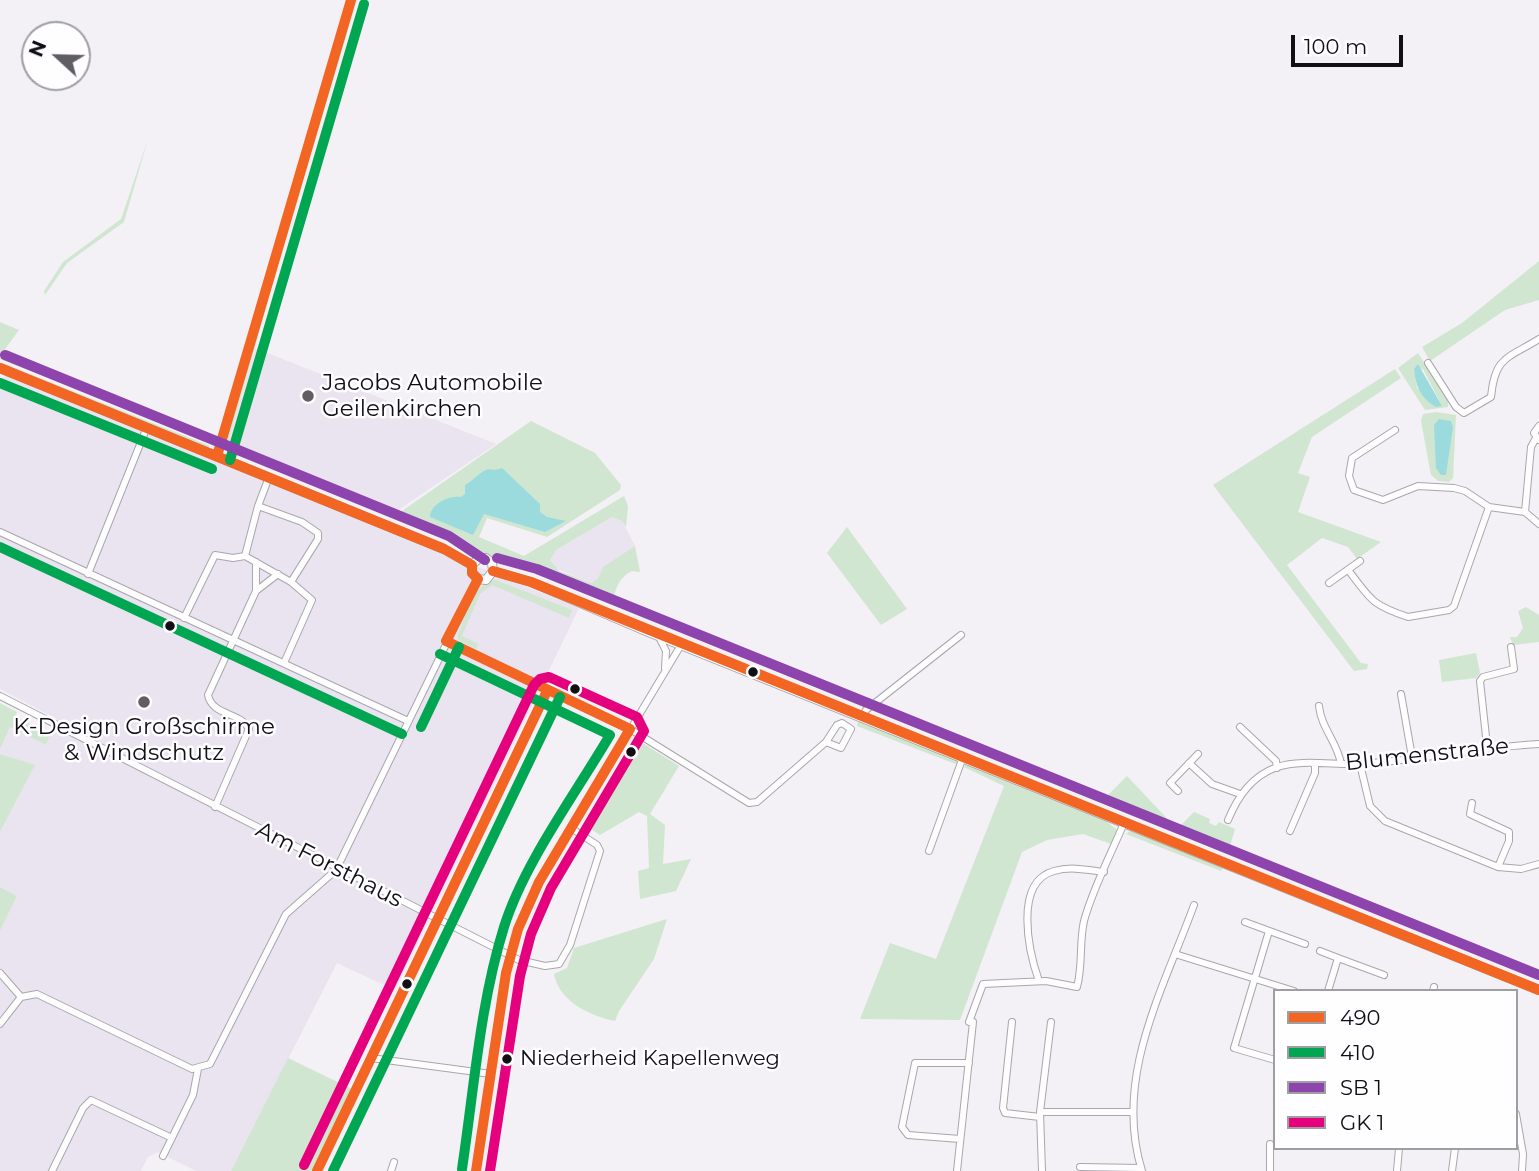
<!DOCTYPE html>
<meta charset="utf-8">
<style>
body{margin:0}
#map{position:relative;width:1539px;height:1171px;overflow:hidden;background:#f3f0f6;font-family:Montserrat,sans-serif}
canvas{display:block}
.legend{position:absolute;left:1273px;top:989px;width:245px;height:161px;box-sizing:border-box;background:#fefdff;border:2px solid #9f9ea1;margin:0;padding:9px 12px;list-style:none;font-size:21px;color:#110f13}
.legend li{display:flex;align-items:center;gap:14px;height:35px}
.legend b{width:35px;border:2px solid #9f9ea1}
.north{position:absolute;left:21px;top:21px;width:70px;height:70px;box-sizing:border-box;background:#fefdff;border:2px solid #9f9ea1;border-radius:50%;rotate:292deg;font-size:19px;font-weight:700;line-height:28px;text-align:center;color:#110f13}
.north::after{content:'';display:block;margin:auto;width:24px;height:32px;background:#605e62;clip-path:polygon(50% 0,100% 100%,50% 72%,0 100%)}
.scale{position:absolute;left:1291px;top:35px;width:112px;height:32px;box-sizing:border-box;border:4px solid #110f13;border-top:0;padding-left:9px;font-size:21px;line-height:24px;white-space:nowrap;color:#110f13;-webkit-text-stroke:5px #fefdff;paint-order:stroke}
</style>
<div id="map">
<canvas width="1539" height="1171"></canvas>
<ul class="legend">
<li><b style="height:9px;background:#f26522"></b>490</li>
<li><b style="height:9px;background:#00a651"></b>410</li>
<li><b style="height:9px;background:#8e44ad"></b>SB 1</li>
<li><b style="height:9px;background:#e5007d"></b>GK 1</li>
</ul>
<div class="north">N</div>
<div class="scale">100 m</div>
</div>
<script>
const g = document.querySelector('canvas').getContext('2d');
g.lineJoin = 'round';
function paint(path, color) {
  g.fillStyle = color;
  g.fill(path, 'evenodd');
}
function stroke(path, color, width, dash) {
  g.strokeStyle = color;
  g.lineWidth = width;
  g.lineCap = dash ? 'butt' : 'round';
  g.setLineDash(dash || []);
  g.stroke(path);
}
function drawText(font, color, halo, rows, align = 'center') {
  g.font = font + ' Montserrat,sans-serif';
  g.lineWidth = 5;
  g.setLineDash([]);
  g.textBaseline = 'middle';
  g.strokeStyle = halo;
  g.fillStyle = color;
  for (const [text, x, y, turn = 0] of rows) {
    g.save();
    g.translate(x, y);
    g.rotate((+turn || 0) * Math.PI / 180);
    g.textAlign = isNaN(turn) ? turn : align;
    if (halo) g.strokeText(text, 0, 0);
    g.fillText(text, 0, 0);
    g.restore();
  }
}
paint(new Path2D(`
 M 255,348 L 496,444 L 401,508 L 396,518 L 226,449 Z
 M 5,375 L 579,608 L 395,990 L 337,963 L 231,1171 L 196,1171 L 158,1152 L 148,1157 L 141,1171 L 0,1171 L 0,931 L 17,896 L 0,887 L 0,832 L 34,766 L 0,754 L 0,749 L 10,727 L 46,745 L 57,719 L 0,689 L 0,380 L 3,380 Z
 M 612,517 L 622,521 L 635,546 L 604,567 L 598,578 L 591,583 L 555,568 L 550,559 L 556,550 Z`), '#eae3f0');
paint(new Path2D(`
 M 353,0 L 357,0 L 290,222 L 289,220 Z
 M 148,139 L 124,222 L 67,263 L 45,295 L 44,291 L 63,262 L 121,219 Z
 M 289,226 L 226,449 L 223,444 Z
 M 1539,261 L 1539,300 L 1505,310 L 1430,361 L 1422,347 L 1462,323 Z
 M 0,322 L 19,330 L 0,356 Z
 M 1418,353 L 1448,399 L 1448,407 L 1425,410 L 1398,368 ZM 1423,369 L 1442,406 L 1417,388 L 1414,370 Z
 M 0,356 L 0,357 L 215,444 L 0,359 Z
 M 0,362 L 210,446 L 207,448 Z
 M 1395,369 L 1401,378 L 1312,437 L 1298,473 L 1310,477 L 1298,512 L 1381,542 L 1357,559 L 1348,547 L 1322,538 L 1287,565 L 1361,663 L 1368,664 L 1367,669 L 1354,671 L 1213,485 Z
 M 1436,412 L 1456,415 L 1453,478 L 1449,482 L 1438,481 L 1431,475 L 1421,421 L 1423,414 Z
 M 531,421 L 595,453 L 621,485 L 620,490 L 547,537 L 487,518 L 479,537 L 524,556 L 624,496 L 628,506 L 626,527 L 622,521 L 612,517 L 556,550 L 550,560 L 559,571 L 591,583 L 598,578 L 603,567 L 635,546 L 640,572 L 632,571 C 617,579 616,589 612,604 L 399,519 L 402,511 Z
 M 847,527 L 907,609 L 881,625 L 827,553 Z
 M 496,580 L 572,610 L 569,618 L 492,585 L 480,594 L 462,636 L 478,644 L 476,649 L 458,640 L 458,634 C 466,616 473,582 496,580 Z
 M 1526,607 L 1539,615 L 1539,642 L 1513,645 L 1510,637 L 1517,637 L 1523,628 L 1518,611 Z
 M 701,640 L 735,648 L 866,704 L 863,707 Z
 M 1476,653 L 1480,673 L 1476,678 L 1442,682 L 1439,660 Z
 M 0,703 L 17,712 L 15,717 L 51,734 L 46,745 L 10,727 L 0,749 Z
 M 858,721 L 959,761 L 958,765 L 857,726 Z
 M 636,744 L 644,744 L 679,766 L 650,814 L 665,825 L 663,864 L 691,859 L 676,891 L 640,899 L 638,871 L 649,868 L 647,816 L 639,812 L 600,835 L 591,829 L 588,818 Z
 M 0,754 L 35,765 L 0,832 Z
 M 966,764 L 1101,817 L 1117,830 L 1111,844 L 1083,834 L 1047,840 L 1022,852 L 960,1020 L 860,1019 L 890,943 L 936,959 L 1004,786 L 964,767 Z
 M 1127,776 L 1177,829 L 1194,812 L 1210,819 L 1209,823 L 1216,826 L 1219,822 L 1235,829 L 1228,853 L 1104,804 L 1103,801 L 1101,803 L 1046,781 L 1046,779 L 1103,800 Z
 M 1130,831 L 1223,867 L 1221,871 L 1126,834 Z
 M 0,887 L 17,896 L 0,931 Z
 M 667,919 L 654,959 L 619,1011 L 615,1021 C 591,1016 559,1002 554,974 L 567,968 L 574,948 Z
 M 288,1058 L 352,1089 L 312,1171 L 231,1171 Z`), '#d1e6d0');
paint(new Path2D(`
 M 1418,364 L 1442,406 L 1436,407 C 1421,399 1415,385 1414,369 Z
 M 1439,419 L 1451,421 L 1453,427 L 1446,475 L 1441,475 L 1436,468 L 1434,425 Z
 M 502,468 L 540,504 L 540,512 L 547,517 L 566,521 L 545,532 L 484,514 L 473,535 L 430,517 C 430,504 449,495 461,497 L 465,494 L 465,485 C 472,481 477,475 484,471 C 490,467 494,472 502,468 Z`), '#9cdbdd');
const minor = new Path2D(`
 M 1428,363 L 1456,407 L 1464,413 L 1491,397 C 1495,356 1507,359 1539,339
 M 1539,426 L 1534,433 L 1539,440
 M 1395,430 L 1352,458 L 1349,476 L 1354,490 L 1383,500 L 1418,486 L 1454,488 L 1465,491 L 1489,507 L 1525,512 L 1539,524
 M 217,456 L 351,0
 M 258,506 L 302,522 L 318,533 L 318,539 L 291,582
 M 1525,512 L 1531,447 L 1536,438
 M 0,532 L 408,721
 M 245,556 L 258,506 L 269,477
 M 1349,571 C 1371,600 1372,605 1408,617 L 1449,610 L 1454,606 L 1489,507
 M 88,574 L 147,427
 M 1329,583 L 1360,561
 M 256,591 L 278,574
 M 184,618 L 215,555 L 233,558 L 245,556 L 291,582 L 312,600 L 284,663
 M 659,637 L 666,651 L 665,668
 M 446,641 L 630,729 L 749,803 L 757,802 L 826,742 L 841,748 L 851,729 L 842,723 L 837,725 L 826,742
 M 1401,694 L 1412,757
 M 0,696 L 519,960 L 545,966 L 559,964 L 570,945 L 600,851 L 597,845 L 571,828
 M 1319,706 C 1321,728 1338,743 1341,764
 M 862,717 L 866,710 L 961,635
 M 1240,727 L 1276,761 L 1277,768
 M 1487,746 L 1480,681 L 1483,677 L 1514,669 L 1511,647
 M 1189,763 L 1212,784 L 1240,794
 M 1360,764 L 1370,806 L 1385,821 L 1498,867 L 1521,869 L 1539,864
 M 1178,791 L 1170,783 L 1198,754
 M 1472,803 L 1470,814 L 1509,832 L 1509,841 L 1498,867
 M 215,807 L 249,729 C 241,712 212,716 208,695 L 256,591 L 256,562
 M 1228,820 C 1238,796 1252,776 1277,767 C 1301,759 1333,765 1358,764 C 1418,761 1478,747 1539,744
 M 1290,831 L 1315,773 L 1315,764
 M 929,851 L 963,757
 M 1245,922 L 1305,944
 M 1269,931 L 1234,1048 L 1275,1060
 M 1320,951 L 1338,958 L 1328,991
 M 1175,954 L 1294,991
 M 1338,958 L 1384,975
 M 0,973 L 21,997
 M 1039,981 C 1029,953 1013,882 1054,871 C 1071,866 1088,870 1104,872
 M 1433,991 L 1434,987
 M 969,1022 L 983,984 L 1046,981 L 1077,987 C 1083,965 1079,943 1084,921 C 1093,888 1111,854 1124,823
 M 1012,1022 L 1003,1108 L 1005,1113 L 1040,1117
 M 0,1024 L 21,997 L 37,994 L 192,1069 L 210,1064 L 286,914 L 336,870 L 478,579
 M 371,1058 L 491,1074
 M 1040,1112 L 1051,1022
 M 1516,1114 L 1523,1154 L 1522,1171
 M 960,1139 L 908,1135 L 902,1127 L 915,1063 L 969,1063
 M 1270,1144 L 1270,1171
 M 163,1156 L 193,1095 L 198,1069
 M 1080,1167 L 1141,1168
 M 52,1171 L 83,1108 L 91,1100 L 172,1138
 M 317,1171 L 547,691
 M 391,1171 L 394,1162
 M 476,1171 L 506,973 L 518,929 L 539,882 L 681,645
 M 957,1171 L 973,1022
 M 1042,1171 L 1040,1112 L 1133,1112
 M 1142,1171 C 1113,1078 1163,990 1194,905
 M 1397,1171 L 1399,1148
 M 1452,1171 L 1455,1148`);
const tertiary = new Path2D(`
 M 0,368 L 444,549 L 472,565 L 472,573 L 478,579 L 486,580 L 493,571
 M 472,565 L 478,559 L 486,558 L 492,563 L 493,571
 M 493,571 L 531,582 L 648,632 L 1539,990`);
stroke(minor, '#a9a7ac', 8);
stroke(tertiary, '#a9a7ac', 10);
stroke(minor, '#fdfdfe', 6);
stroke(tertiary, '#fdfdfe', 8);
stroke(new Path2D(`
 M 0,368 L 444,549 L 472,565 L 472,573 L 478,579
 M 217,456 L 351,0
 M 493,571 L 531,582 L 1539,990
 M 446,641 L 630,729 L 539,882 L 518,929 L 506,973 L 476,1171
 M 446,641 L 478,579
 M 317,1171 L 547,691`), '#f26522', 10);
stroke(new Path2D(`
 M 0,383 L 212,469
 M 230,460 L 364,4
 M 0,547 L 402,734
 M 440,654 L 610,735 C 576,793 524,863 504,927 C 480,1004 474,1089 462,1169
 M 421,727 L 459,647
 M 333,1171 L 560,697`), '#00a651', 10);
stroke(new Path2D(`
 M 5,355 L 449,536 L 485,560
 M 497,558 L 537,569 L 1539,975`), '#8e44ad', 10);
stroke(new Path2D(`
 M 304,1165 L 534,685 L 540,679 L 549,677 L 637,717 L 644,731 L 551,888 L 531,934 L 520,976 L 490,1171`), '#e5007d', 10);
for (const [x, y, r, color] of [
 [308,396,7,"#605e62"],
 [170,626,6,"#110f13"],
 [753,672,6,"#110f13"],
 [575,689,6,"#110f13"],
 [144,702,7,"#605e62"],
 [631,752,6,"#110f13"],
 [407,984,6,"#110f13"],
 [507,1059,6,"#110f13"]
]) {
  const dot = new Path2D();
  dot.arc(x, y, r, 0, 2 * Math.PI);
  g.fillStyle = color;
  g.fill(dot);
  stroke(dot, '#fefdff', 2.5);
}
drawText('21px', '#110f13', '#fefdff', [
 ["Niederheid Kapellenweg",520,1059]
], 'left');
drawText('23px', '#110f13', '#fefdff', [
 ["Jacobs Automobile",322,383],
 ["Geilenkirchen",322,409],
 ["K-Design Großschirme",144,727,"center"],
 ["& Windschutz",144,753,"center"]
], 'left');
drawText('23px', '#110f13', '#fefdff', [
 ["Blumenstraße",1427,755,-6],
 ["Am Forsthaus",329,865,27]
]);
</script>
